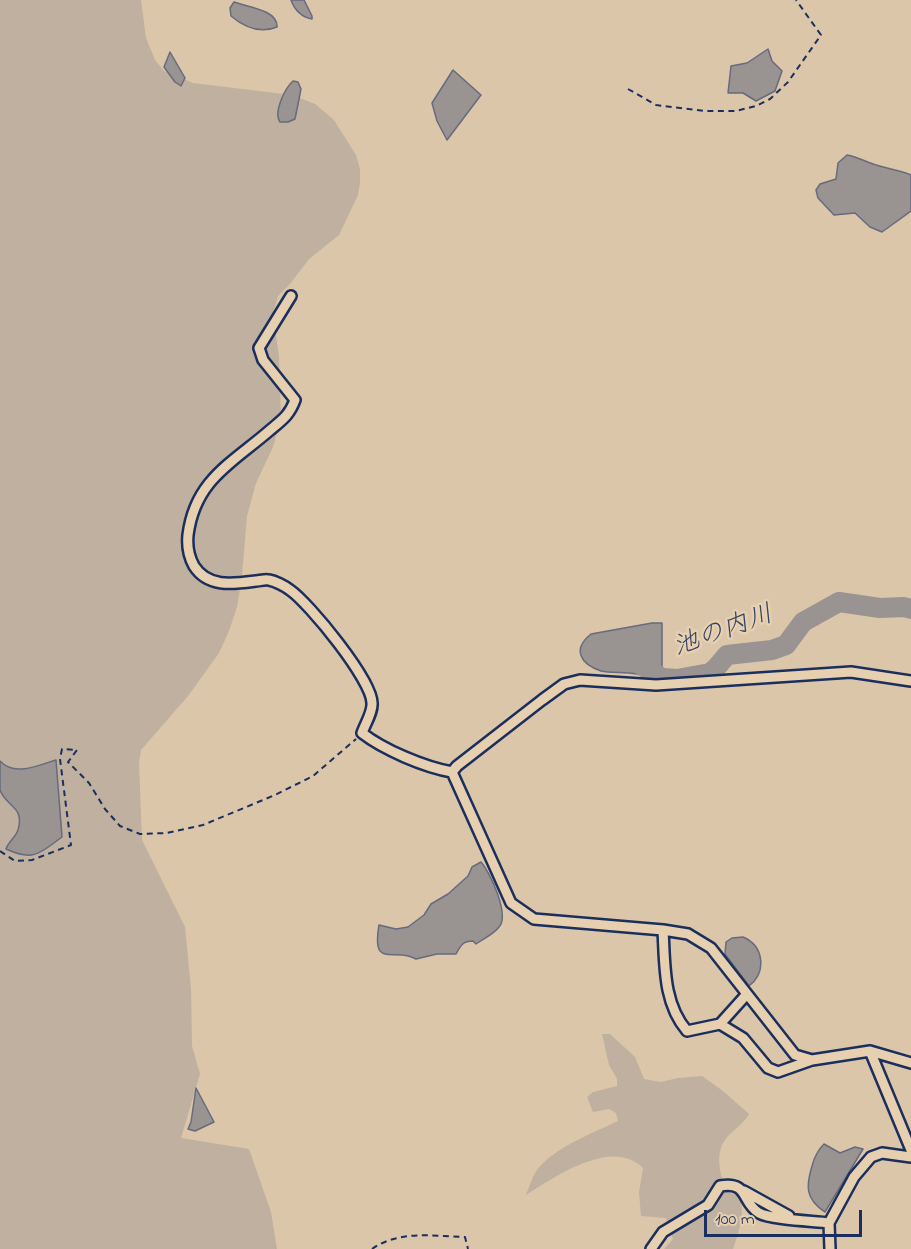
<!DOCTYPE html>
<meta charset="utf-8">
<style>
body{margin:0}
#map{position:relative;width:911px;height:1249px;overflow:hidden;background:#dbc6aa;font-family:"Indie Flower",sans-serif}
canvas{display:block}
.scale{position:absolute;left:704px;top:1210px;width:158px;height:27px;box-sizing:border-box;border:3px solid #1b2f5e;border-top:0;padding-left:8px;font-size:18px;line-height:21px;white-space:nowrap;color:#1b2f5e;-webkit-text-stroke:4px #e7d0af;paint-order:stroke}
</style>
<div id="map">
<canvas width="911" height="1249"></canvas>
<div class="scale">100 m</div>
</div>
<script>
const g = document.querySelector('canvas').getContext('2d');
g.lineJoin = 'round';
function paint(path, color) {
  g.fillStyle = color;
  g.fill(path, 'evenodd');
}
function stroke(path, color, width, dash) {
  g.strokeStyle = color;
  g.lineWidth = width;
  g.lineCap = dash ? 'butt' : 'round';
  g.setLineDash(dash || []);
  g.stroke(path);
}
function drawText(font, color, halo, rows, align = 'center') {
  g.font = font + ' "Indie Flower","Klee One",sans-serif';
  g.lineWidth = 5;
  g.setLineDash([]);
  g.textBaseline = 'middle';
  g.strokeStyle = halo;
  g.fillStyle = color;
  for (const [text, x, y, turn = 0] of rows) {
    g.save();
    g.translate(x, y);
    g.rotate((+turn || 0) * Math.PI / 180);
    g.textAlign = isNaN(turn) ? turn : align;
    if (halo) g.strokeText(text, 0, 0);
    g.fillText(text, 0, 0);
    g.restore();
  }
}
paint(new Path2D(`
 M 0,0 L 141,0 L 146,38 L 155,60 L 164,71 L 193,83 L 292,95 L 315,104 L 334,120 L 356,155 L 360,169 L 360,183 L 358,195 L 339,235 L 309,259 L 290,284 L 278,296 L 273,313 L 279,357 L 281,417 L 273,447 L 256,483 L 247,516 L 242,575 L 237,607 L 229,631 L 219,653 L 188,696 L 141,750 L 139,763 L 142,840 L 185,927 L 191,989 L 192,1046 L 200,1074 L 181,1138 L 249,1149 L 271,1212 L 277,1249 L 0,1249 L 0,789 C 14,815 34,815 7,846 L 29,857 L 21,770 L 4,766 L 0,761 Z
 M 602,1034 L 610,1034 L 635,1057 L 644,1079 L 661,1082 L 678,1078 L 702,1076 L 723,1091 L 749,1114 C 744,1123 736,1128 729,1135 C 713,1152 720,1172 726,1191 L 740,1197 C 745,1215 739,1232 733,1249 L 664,1249 L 673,1239 L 666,1218 L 641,1216 L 639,1192 L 643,1168 C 612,1137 555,1177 526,1195 C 529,1188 531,1180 535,1173 C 550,1149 593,1133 618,1121 L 616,1113 L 609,1109 L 593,1112 L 587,1097 L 593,1092 L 617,1086 L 617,1079 L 609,1065 Z`), '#bfb09f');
const water = new Path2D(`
 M 291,0 L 304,0 L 312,16 L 312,19 C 301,17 295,11 291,0 Z
 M 234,2 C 248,7 278,10 277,27 C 260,34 244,27 231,16 L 230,8 Z
 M 768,49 L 772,61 L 782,71 L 775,91 L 756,101 L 743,93 L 728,93 L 731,66 L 747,63 Z
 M 170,52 L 185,78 L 181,86 L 175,82 L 164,67 Z
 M 453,70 L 481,95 L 447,140 L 437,121 L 432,103 Z
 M 293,81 L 298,82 L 301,89 L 295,119 L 288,122 L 280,122 C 273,113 285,88 293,81 Z
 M 847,155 C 858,157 866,162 876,165 C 888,169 900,170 911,175 L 911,211 L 882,232 L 870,227 L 855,213 L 834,215 L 818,198 L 816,190 L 820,184 L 836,179 L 838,163 Z
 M 652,623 L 662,623 L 662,678 C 651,676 640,674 629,673 C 620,672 609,673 601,671 C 580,664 572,649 591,634 Z
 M 56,760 L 62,837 C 40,853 34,862 6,849 C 8,842 16,837 18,830 C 25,806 6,807 0,790 C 0,782 0,770 0,761 C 14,777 39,765 56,760 Z
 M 481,862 C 490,872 510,915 499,927 C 494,934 483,939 476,944 L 473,941 C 463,941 461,945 456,954 L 437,954 L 416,959 C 395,946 371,971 379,925 L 396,929 L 408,927 L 424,915 L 431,904 L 448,894 L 468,876 L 472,867 Z
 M 743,937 C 764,946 767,972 749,986 L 725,954 L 726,942 L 732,938 Z
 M 196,1088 L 214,1122 L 195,1131 L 188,1129 L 191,1122 Z
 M 824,1144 L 840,1153 L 855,1147 L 863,1149 L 825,1212 C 805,1199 806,1186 812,1166 C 814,1158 818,1150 824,1144 Z`);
paint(water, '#999391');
stroke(water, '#676b7d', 1.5);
stroke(new Path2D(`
 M 641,665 L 662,678 L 677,679 L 710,673 L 716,668 L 727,655 L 772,650 L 786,645 L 803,622 L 839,602 L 880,608 L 904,607 L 911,609`), '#999391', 20);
const minor = new Path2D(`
 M 291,296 L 259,348 L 263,360 L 295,400 C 289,416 282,420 269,431 C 232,463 195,480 188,535 C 187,545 189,557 194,566 C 208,588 233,584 256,581 C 259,581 265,579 269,580 C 275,581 285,586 290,590 C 309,603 372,680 372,703 C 373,712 365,724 362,733 C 384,750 424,767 452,772
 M 452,772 L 511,903 L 534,919 L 663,930 L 688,934 L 711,948 L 795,1055 L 812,1060 L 870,1051 L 911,1063
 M 452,772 L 457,766 L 542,700 L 564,684 L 580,680 L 656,685 L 851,672 L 911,681
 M 663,930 C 665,965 663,1003 687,1031 L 720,1024 L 747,994
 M 720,1024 L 743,1038 L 768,1068 L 778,1072 L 812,1060
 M 870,1051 L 911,1150
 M 744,1191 L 789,1216
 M 651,1249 L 663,1232 L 708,1205 L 720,1186 C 749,1181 741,1202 759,1213 C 772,1220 813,1221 829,1223
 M 830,1249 L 829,1223 L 854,1177 L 871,1157 L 882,1153 L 911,1157`);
stroke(minor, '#1b2f5e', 14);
stroke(new Path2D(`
 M 628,89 L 656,105 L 705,111 L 736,111 L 756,106 L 770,99 L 788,82 L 821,35 L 796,0
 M 0,851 L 15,861 L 32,860 L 71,845 L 60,759 L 62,749 L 77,750 L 68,762 L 89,783 L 105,809 L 120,826 L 140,834 L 167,833 L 203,825 L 275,795 L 313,776 L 356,739
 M 372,1249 C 399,1230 433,1236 465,1237 L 468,1249`), '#1b2f5e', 2, [6, 4.5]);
stroke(minor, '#e7d0af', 9);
drawText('italic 26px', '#344368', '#e7d0af', [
 ["池の内川",724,633,-20]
]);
</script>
